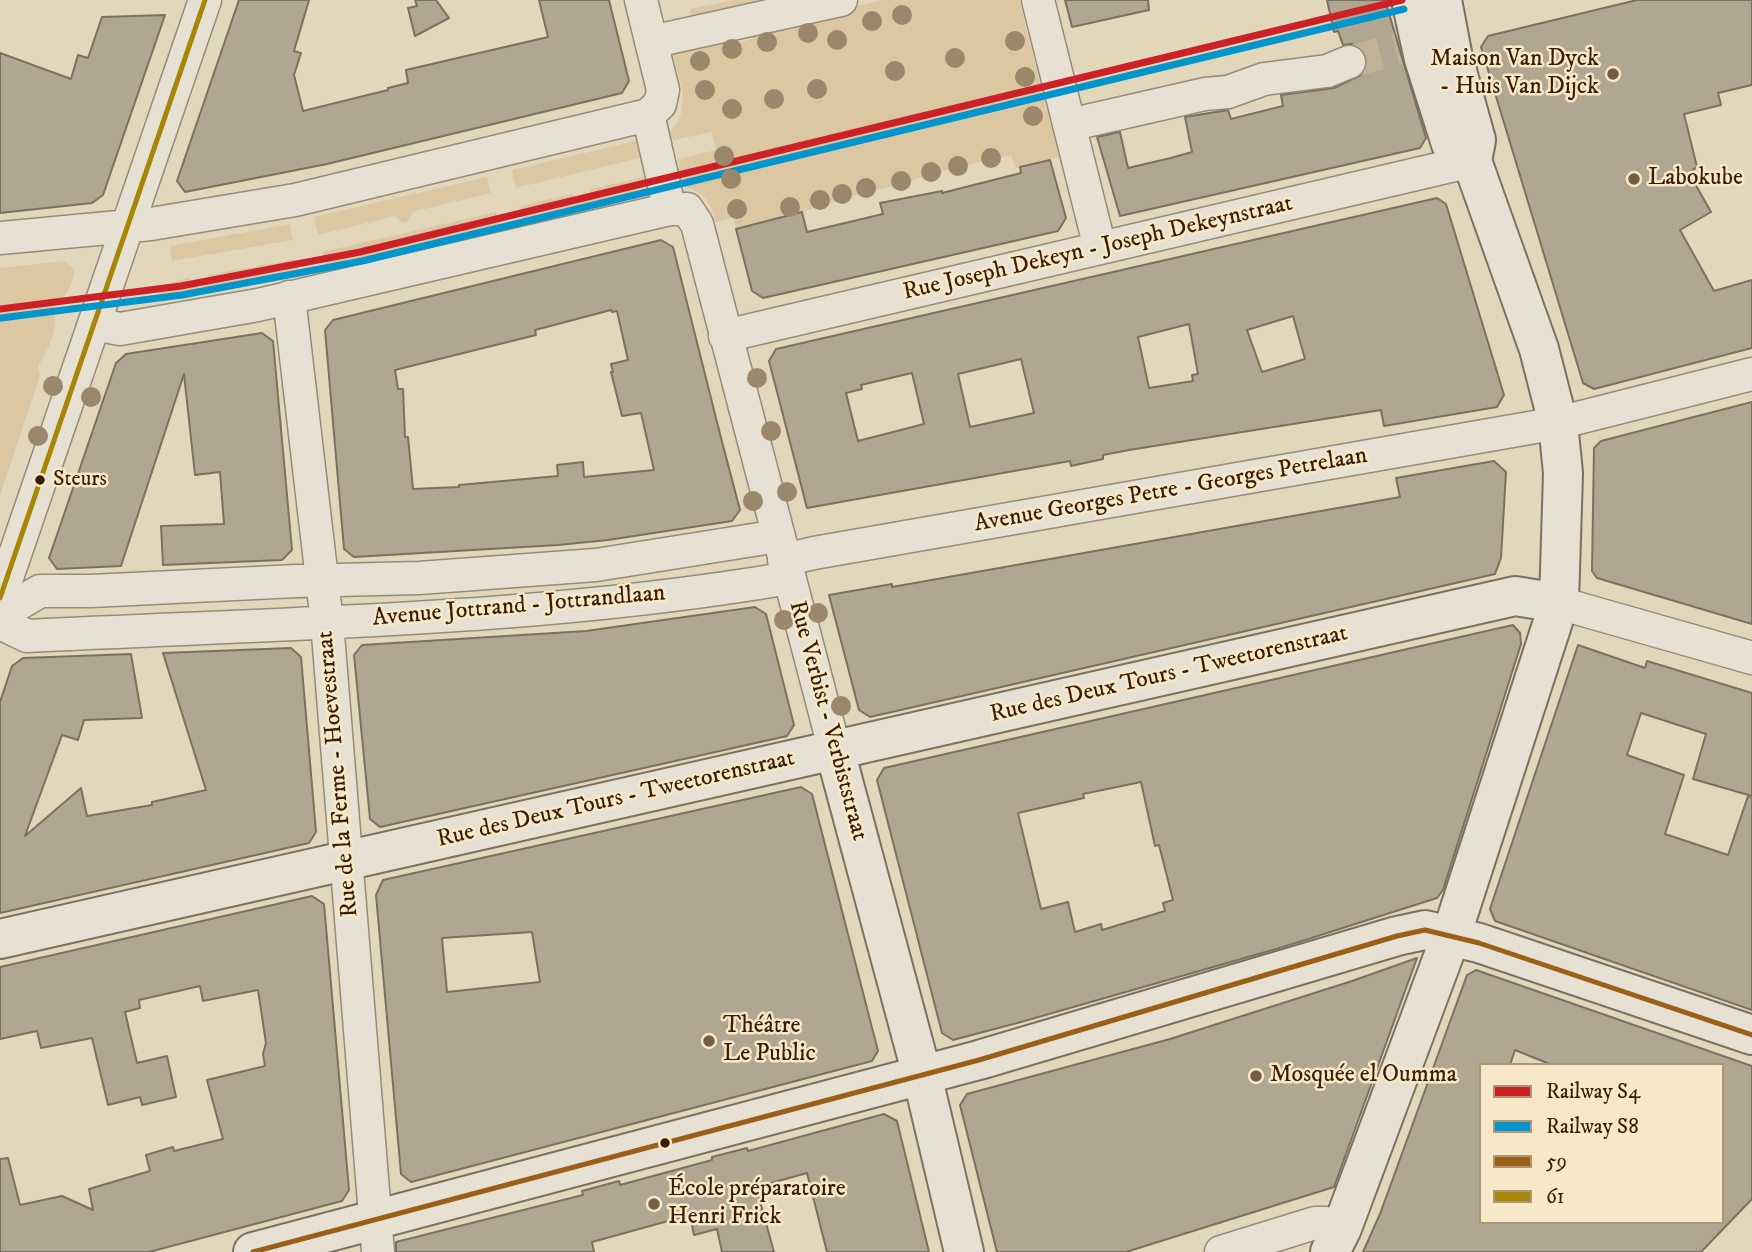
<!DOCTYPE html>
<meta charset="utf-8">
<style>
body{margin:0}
#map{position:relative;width:1752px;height:1252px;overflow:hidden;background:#e3d7bb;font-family:"IM FELL DW Pica",serif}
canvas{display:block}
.legend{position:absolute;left:1479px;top:1063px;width:245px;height:161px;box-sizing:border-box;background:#f7e9c8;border:2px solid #ab977a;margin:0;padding:9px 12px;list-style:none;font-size:21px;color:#3a1d04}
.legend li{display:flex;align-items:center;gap:14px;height:35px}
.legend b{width:35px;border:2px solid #ab977a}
</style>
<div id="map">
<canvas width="1752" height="1252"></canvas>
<ul class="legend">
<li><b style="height:9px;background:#cb2127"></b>Railway S4</li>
<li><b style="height:9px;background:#0096cb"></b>Railway S8</li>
<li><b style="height:9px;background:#9b6018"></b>59</li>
<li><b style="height:9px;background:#a68602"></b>61</li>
</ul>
</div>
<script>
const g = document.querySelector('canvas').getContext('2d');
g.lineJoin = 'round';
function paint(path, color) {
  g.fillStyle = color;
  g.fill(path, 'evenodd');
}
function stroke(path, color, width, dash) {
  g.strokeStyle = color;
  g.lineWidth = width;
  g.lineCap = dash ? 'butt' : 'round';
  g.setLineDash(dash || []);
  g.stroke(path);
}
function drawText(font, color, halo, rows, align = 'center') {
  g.font = font + ' "IM FELL DW Pica",serif';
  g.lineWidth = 5;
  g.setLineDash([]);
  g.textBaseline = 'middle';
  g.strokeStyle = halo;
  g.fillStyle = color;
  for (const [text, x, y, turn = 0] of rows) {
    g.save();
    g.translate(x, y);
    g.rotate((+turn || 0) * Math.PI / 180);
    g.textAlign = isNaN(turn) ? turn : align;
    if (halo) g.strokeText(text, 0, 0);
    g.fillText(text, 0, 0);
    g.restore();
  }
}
paint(new Path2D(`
 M 734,0 L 790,0 L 693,23 L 690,9 Z
 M 884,0 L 1019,0 L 1059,157 L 1015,168 L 1011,155 L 938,172 L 892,187 L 866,192 L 802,212 L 736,229 L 733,218 L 716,222 C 711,201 701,190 680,185 L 676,169 L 680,167 L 678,159 L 716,150 L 712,132 L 674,140 L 669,136 L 668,134 C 695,109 678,76 670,46 L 734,33 L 737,43 L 752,39 L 750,29 Z
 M 644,139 L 648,156 L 516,188 L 512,170 Z
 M 652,175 L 655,189 L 523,221 L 519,206 L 572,194 L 577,201 L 583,202 L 588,199 L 591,189 Z
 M 487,177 L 491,193 L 412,212 C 411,218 409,223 401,222 L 395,216 L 318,235 L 314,217 Z
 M 496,212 L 499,227 L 326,267 L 322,252 Z
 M 290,224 L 293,240 L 172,261 L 170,246 Z
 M 296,259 L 299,275 L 160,299 L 158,286 C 170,284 178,280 189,278 L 194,287 L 200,288 L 206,285 L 208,275 Z
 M 64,261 L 71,266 L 75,272 C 70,287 68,297 54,304 C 58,326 51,348 38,366 L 40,376 L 0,495 L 0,268 Z`), '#dbc8a3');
const building = new Path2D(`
 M 239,0 L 309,0 L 294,51 L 301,53 L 294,75 L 303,111 L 388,90 L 388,88 L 408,83 L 406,70 L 548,37 L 539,0 L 609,0 L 629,81 L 622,93 L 327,164 L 185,192 L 177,181 Z
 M 415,0 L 436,0 L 449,18 L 415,36 L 408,8 L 417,6 Z
 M 1065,0 L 1148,0 L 1149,10 L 1072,27 Z
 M 1327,0 L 1385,0 L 1426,138 L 1420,148 L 1120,216 L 1097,137 L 1120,132 L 1128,168 L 1171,158 L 1192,152 L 1185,117 L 1228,110 L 1231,119 L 1283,106 L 1281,95 L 1334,88 L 1363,74 L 1367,65 L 1366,54 L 1360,47 L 1352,44 L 1343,45 L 1338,31 L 1334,32 Z
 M 1637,0 L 1752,0 L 1752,85 L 1718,93 L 1721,105 L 1684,114 L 1697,167 L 1689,173 L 1711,212 L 1680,230 L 1714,291 L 1752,280 L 1752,348 L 1594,389 L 1583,383 L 1481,47 L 1488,36 Z
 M 165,15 L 103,195 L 92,203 L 0,213 L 0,53 L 71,79 L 78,55 L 88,58 L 102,17 Z
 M 1050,160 L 1066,218 L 1058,231 L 763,298 L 752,291 L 736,229 L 802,212 L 807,232 L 883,214 L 880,203 L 942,191 L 942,193 L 1021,173 L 1020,167 Z
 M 1437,198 L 1446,204 L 1504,395 L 1497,407 L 1384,426 L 1381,410 L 1129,450 L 1103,455 L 1103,459 L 1071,466 L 1070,461 L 807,508 L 769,361 L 776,349 ZM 1293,316 L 1305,359 L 1262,372 L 1247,330 ZM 1189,324 L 1198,374 L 1192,375 L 1193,381 L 1149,388 L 1138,337 ZM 1021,359 L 1034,413 L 970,427 L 958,374 ZM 912,373 L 924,424 L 858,441 L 846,393 L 862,389 L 861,385 Z
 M 661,240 L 673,247 L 720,434 L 740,510 L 732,521 L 608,540 L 558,545 L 354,557 L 344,549 L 325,330 L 333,320 ZM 611,310 L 612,312 L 617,311 L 628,360 L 611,364 L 613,372 L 611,372 L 622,416 L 641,413 L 654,470 L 584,477 L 583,462 L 557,465 L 558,476 L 459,485 L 459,487 L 413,489 L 408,437 L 405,437 L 403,389 L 398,389 L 395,370 L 536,335 L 535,330 Z
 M 262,333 L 273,341 L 292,550 L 282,560 L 163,565 L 161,526 L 224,524 L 220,472 L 195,475 L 184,374 L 121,566 L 57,569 L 49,558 L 116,363 L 126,354 Z
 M 1752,402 L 1752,624 L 1597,578 L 1592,571 L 1594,448 L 1601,441 Z
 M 1494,461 L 1506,472 L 1501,558 L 1495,574 L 870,717 L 859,710 L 829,595 L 892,584 L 892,587 L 1400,497 L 1396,478 Z
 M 755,607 L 766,614 L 794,725 L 787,736 L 380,827 L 370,819 L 354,655 L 362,645 L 586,631 Z
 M 1513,625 L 1520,633 L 1521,644 L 1443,890 L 1437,898 L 1283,947 L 1021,1022 L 953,1040 L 942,1033 L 877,780 L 884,768 ZM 1141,782 L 1155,846 L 1159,845 L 1173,900 L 1163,903 L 1165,911 L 1102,930 L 1101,924 L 1075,932 L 1068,902 L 1041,909 L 1018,813 L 1084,798 L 1083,794 Z
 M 1578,645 L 1645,668 L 1647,661 L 1752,693 L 1752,796 L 1693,779 L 1706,734 L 1641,713 L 1627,755 L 1684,775 L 1665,834 L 1728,855 L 1748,796 L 1752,797 L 1752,1010 L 1495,921 L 1490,909 Z
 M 291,648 L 301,657 L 316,832 L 309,843 L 0,913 L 0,702 L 12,666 L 23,658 L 131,654 L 142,718 L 84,720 L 78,740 L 62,735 L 25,836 L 81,788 L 87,816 L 152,805 L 152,802 L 206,790 L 163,653 Z
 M 801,787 L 812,794 L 878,1051 L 872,1061 L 411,1182 L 401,1174 L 376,895 L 383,880 ZM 532,932 L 540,982 L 447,992 L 442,938 Z
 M 312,896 L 324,904 L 349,1190 L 342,1201 L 149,1252 L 0,1252 L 0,1159 L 8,1158 L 20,1205 L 62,1196 L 93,1210 L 89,1189 L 150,1171 L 146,1155 L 173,1147 L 174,1151 L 223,1139 L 207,1080 L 265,1066 L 263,1054 L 266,1043 L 258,990 L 203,1001 L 200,986 L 139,1000 L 140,1008 L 125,1012 L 137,1063 L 167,1056 L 176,1097 L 142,1105 L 140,1097 L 108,1105 L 92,1038 L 41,1048 L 37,1031 L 0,1039 L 0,967 Z
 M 1417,958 L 1334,1187 L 1126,1252 L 997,1252 L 960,1105 L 967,1094 L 1170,1039 L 1352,981 Z
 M 1476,970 L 1752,1066 L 1752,1199 L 1701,1252 L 1363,1252 L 1380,1214 L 1467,975 ZM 1515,1050 L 1552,1065 L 1722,1065 L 1722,1222 L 1481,1222 L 1481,1065 L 1510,1065 Z
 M 884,1114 L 897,1121 L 929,1252 L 827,1252 L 807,1173 L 756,1187 L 774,1252 L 722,1252 L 717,1229 L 694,1235 L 690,1215 L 592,1242 L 594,1252 L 396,1252 L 396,1242 L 583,1195 L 582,1191 L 619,1181 L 620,1185 L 712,1160 L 712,1157 L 747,1148 L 748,1151 Z`);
paint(building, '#b0a691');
stroke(building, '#7c7160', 2);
stroke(new Path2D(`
 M 1349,62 L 1398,49`), '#c1b296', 32, [32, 16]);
const street = new Path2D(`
 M 1038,0 L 1100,248
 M 651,42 L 841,0
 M 650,123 L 668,202
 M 1069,125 L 1205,94 L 1228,92 L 1264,79 L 1327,71 L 1349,62
 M 0,238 L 151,224 L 295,200 L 648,115 L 660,104 L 663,90 L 641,0
 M 289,297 L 327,622 L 378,1252
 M 95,324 L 120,329 L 258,305 L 670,209 L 687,209 L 697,224 L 835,751
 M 725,336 L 1472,161
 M 784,560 L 814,553 L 1558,423 L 1752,374
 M 0,598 L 205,0
 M 1559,603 L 1752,658
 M 0,615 L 40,591 L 91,591 L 296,581 L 419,578 L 596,565 L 778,536
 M 0,623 L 27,636 C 280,623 538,621 789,578
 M 1221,1252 L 1315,1223 L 1326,1223 L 1342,1228`);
const secondary = new Path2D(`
 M 1411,0 L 1424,59 L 1451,144
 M 835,751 L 922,1075 L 964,1252
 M 0,939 L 1515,596 L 1559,603
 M 253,1252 L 979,1060 L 1397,936 L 1425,930 L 1479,943 L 1752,1035
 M 1330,1252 L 1342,1228 L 1451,936 L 1559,603 L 1563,473 L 1558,423 L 1539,349 L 1472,161 L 1476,140 L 1452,53 L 1442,0`);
stroke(street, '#958b78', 35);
stroke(secondary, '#7c7160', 42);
stroke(street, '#e7e1d3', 32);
stroke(secondary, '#e7e1d3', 38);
stroke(new Path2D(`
 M 253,1252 L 979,1060 L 1397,936 L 1425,930 L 1479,943 L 1752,1035`), '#9b6018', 5);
stroke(new Path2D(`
 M 0,598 L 205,0`), '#a68602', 5);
stroke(new Path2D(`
 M 0,309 L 181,286 L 360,252 L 1402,0`), '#cb2127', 7);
stroke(new Path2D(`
 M 1,318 L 182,295 L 362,261 L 1404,9`), '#0096cb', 7);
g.fillStyle = '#9b876a';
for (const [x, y] of [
 [902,15],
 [872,21],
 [808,33],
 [837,40],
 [1015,41],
 [767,42],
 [732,49],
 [955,58],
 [700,61],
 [895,71],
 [1025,77],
 [817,89],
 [705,90],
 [774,99],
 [732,109],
 [1033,116],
 [724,156],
 [991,158],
 [958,166],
 [931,172],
 [731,179],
 [901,181],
 [866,188],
 [842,194],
 [820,200],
 [790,207],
 [737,209],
 [757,378],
 [53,386],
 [91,397],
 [771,431],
 [38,436],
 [787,492],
 [753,501],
 [818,613],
 [784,620],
 [841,706]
]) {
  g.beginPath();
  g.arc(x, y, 10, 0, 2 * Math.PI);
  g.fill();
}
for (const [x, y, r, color] of [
 [1613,74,7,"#755e44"],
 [1634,179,7,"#755e44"],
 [40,480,6,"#3a1d04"],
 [709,1041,7,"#755e44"],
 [1256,1076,7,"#755e44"],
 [665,1143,6,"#3a1d04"],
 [654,1204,7,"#755e44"]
]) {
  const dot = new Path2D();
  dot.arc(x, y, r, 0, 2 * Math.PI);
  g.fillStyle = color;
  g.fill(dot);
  stroke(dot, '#f7e9c8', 2.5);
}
drawText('22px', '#3a1d04', '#f7e9c8', [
 ["Steurs",53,480]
], 'left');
drawText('24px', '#3a1d04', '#f7e9c8', [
 ["Maison Van Dyck",1599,60,"right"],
 ["- Huis Van Dijck",1599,88,"right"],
 ["Labokube",1648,179],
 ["Théâtre",723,1027],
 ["Le Public",723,1055],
 ["Mosquée el Oumma",1270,1076],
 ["École préparatoire",668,1190],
 ["Henri Frick",668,1218]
], 'left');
drawText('24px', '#3a1d04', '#f7e9c8', [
 ["Rue Joseph Dekeyn - Joseph Dekeynstraat",1098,249,-13],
 ["Avenue Georges Petre - Georges Petrelaan",1171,491,-10],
 ["Avenue Jottrand - Jottrandlaan",519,607,-5],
 ["Rue des Deux Tours - Tweetorenstraat",1169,675,-13],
 ["Rue Verbist - Verbiststraat",827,721,75],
 ["Rue de la Ferme - Hoevestraat",339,774,-95],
 ["Rue des Deux Tours - Tweetorenstraat",616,800,-13]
]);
</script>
